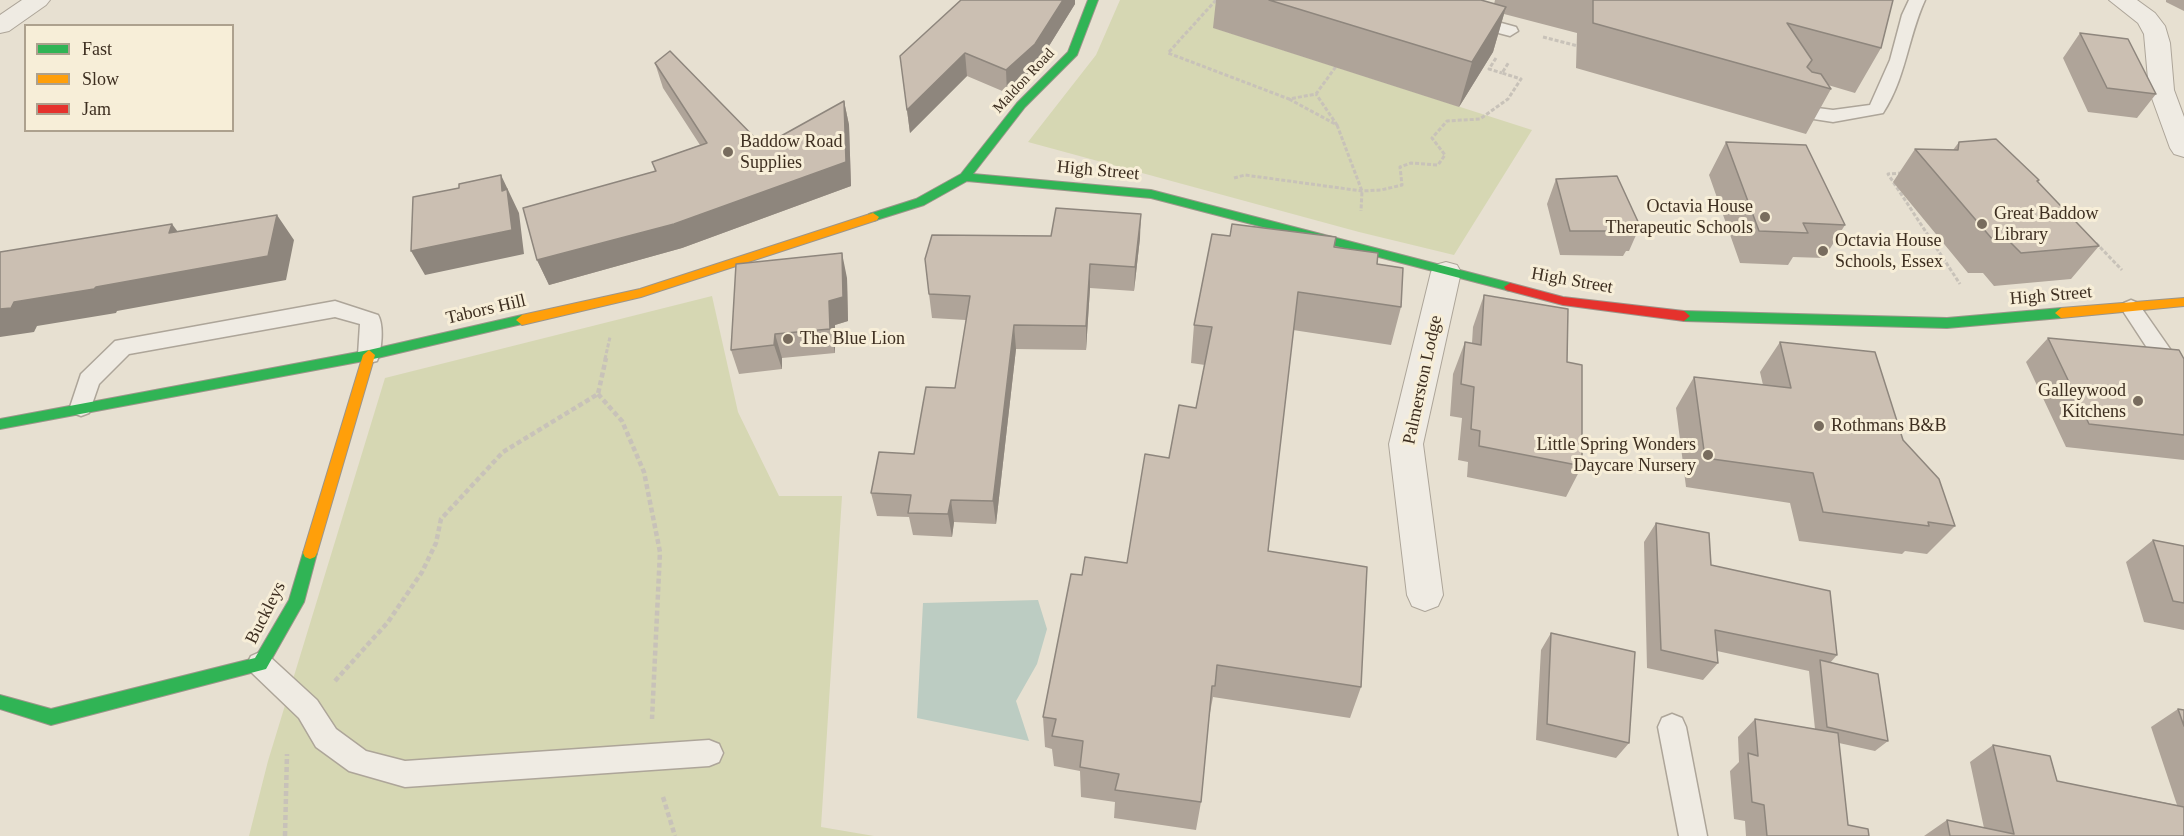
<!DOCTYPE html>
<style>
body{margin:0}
#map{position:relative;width:2184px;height:836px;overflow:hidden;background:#e7e0d1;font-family:Georgia,serif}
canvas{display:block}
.legend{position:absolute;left:24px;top:24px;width:210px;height:108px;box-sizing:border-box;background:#f7eed8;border:2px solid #ada18e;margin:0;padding:8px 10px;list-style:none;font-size:18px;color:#3d2e20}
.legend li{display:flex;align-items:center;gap:12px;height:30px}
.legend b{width:30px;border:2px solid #ada18e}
</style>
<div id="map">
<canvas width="2184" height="836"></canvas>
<ul class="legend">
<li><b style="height:8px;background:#30b455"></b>Fast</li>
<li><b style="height:8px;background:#ff9f0a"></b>Slow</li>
<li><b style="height:8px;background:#e5322d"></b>Jam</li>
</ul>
</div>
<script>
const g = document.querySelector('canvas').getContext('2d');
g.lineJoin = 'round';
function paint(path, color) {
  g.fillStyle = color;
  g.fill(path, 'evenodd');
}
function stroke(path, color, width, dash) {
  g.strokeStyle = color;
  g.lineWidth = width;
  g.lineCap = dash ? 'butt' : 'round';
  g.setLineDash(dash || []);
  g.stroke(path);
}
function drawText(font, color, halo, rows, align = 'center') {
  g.font = font + ' Georgia,serif';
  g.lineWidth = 6;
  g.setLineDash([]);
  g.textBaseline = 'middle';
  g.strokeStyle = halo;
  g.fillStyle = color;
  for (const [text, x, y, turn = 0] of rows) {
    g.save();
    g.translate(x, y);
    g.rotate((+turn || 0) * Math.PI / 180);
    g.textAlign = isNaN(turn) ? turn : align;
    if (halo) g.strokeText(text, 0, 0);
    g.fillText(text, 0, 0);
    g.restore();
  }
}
paint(new Path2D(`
 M 1120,0 L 1238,0 L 1214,28 L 1532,130 L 1454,255 L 1359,232 L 1028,142 L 1096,55 Z
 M 712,296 L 738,412 L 779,496 L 842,496 L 821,827 L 874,836 L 249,836 L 268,761 L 385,378 Z`), '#d6d7b3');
paint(new Path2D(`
 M 1038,600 L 1047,629 L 1037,664 L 1016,701 L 1029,741 L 917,718 L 923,603 Z`), '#bcccc2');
const lane = new Path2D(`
 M 1465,0 L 1481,0 L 1473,13 L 1476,16 L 1516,27 L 1518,31 L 1510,36 L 1464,24 L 1457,13 Z
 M 1909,0 L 1925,0 C 1908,37 1906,78 1883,113 L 1833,122 L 1788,115 L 1785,111 L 1788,107 L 1794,105 L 1833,110 L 1870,105 L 1890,60 L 1902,15 Z
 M 2131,300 L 2138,303 L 2184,369 L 2184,394 L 2176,392 L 2121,308 L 2124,303 Z
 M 335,301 L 378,315 C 384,325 382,350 377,361 L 369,363 L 361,361 L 358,355 L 360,324 L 335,317 L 129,354 L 99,384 L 89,413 L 81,416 L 73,413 L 70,407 L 81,374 L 115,341 Z
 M 260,652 L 269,656 L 317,700 L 336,729 L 366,751 L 405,761 L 709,740 L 719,744 L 723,753 L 719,762 L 709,766 L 405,787 L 349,771 L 316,747 L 299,718 L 251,672 L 247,664 L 251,656 Z
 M 1672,714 L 1682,718 L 1686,727 L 1707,836 L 1679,836 L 1658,727 L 1662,718 Z`);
const street = new Path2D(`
 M 22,0 L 50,0 L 46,5 L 9,31 L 0,33 L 0,15 Z
 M 2109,0 L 2137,0 L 2155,13 L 2165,26 L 2170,43 L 2174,90 L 2184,117 L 2184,157 L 2174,154 L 2170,148 L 2149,90 L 2144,34 L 2138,23 Z
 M 1446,262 L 1457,265 L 1461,272 L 1423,444 L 1443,595 L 1438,606 L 1425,611 L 1412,606 L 1407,595 L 1389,444 L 1431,272 L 1435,265 Z`);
const fast = new Path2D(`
 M 1088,0 L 1098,0 L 1077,55 L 1025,107 L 973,174 L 1151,190 L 1510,283 L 1516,287 L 1514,290 L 1510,291 L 1151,198 L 967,181 L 924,205 L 873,221 L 869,220 L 867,217 L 869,214 L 916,199 L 961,174 L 1017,103 L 1068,52 Z
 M 2061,308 L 2067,313 L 2061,318 L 1947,328 L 1684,321 L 1678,316 L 1684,311 L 1947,318 Z
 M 522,315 L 526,317 L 528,320 L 526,323 L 369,360 L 0,429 L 0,419 L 369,350 Z
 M 310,547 L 315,549 L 317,553 L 304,602 L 266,669 L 51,725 L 0,709 L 0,695 L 51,709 L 255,658 L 289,600 L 303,553 L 305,549 Z`);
const slow = new Path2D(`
 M 873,213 L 879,217 L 877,220 L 641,297 L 522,325 L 516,320 L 522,315 L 640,289 Z
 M 2184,298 L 2184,306 L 2061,318 L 2055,313 L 2061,308 Z
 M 369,350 L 375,355 L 317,553 L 315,557 L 310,559 L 305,557 L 303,553 L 363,355 Z`);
const jam = new Path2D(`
 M 1510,283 L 1563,297 L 1684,311 L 1690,316 L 1684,321 L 1563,305 L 1506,290 L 1504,287 Z`);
stroke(lane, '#ada599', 3);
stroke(street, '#ada599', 2);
stroke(fast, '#9c958a', 2);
stroke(slow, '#9c958a', 2);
stroke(jam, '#9c958a', 2);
stroke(new Path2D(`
 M 1216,0 L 1168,53 L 1289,99 L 1316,94 L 1337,65
 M 1543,37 L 1582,47
 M 1496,58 L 1489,69 L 1502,73
 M 1289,99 L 1337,125 L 1316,94
 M 1337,125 L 1362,191 L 1361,211
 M 1902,173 L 1888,174 L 1960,284
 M 1234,178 L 1245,175 L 1362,191 L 1381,190 L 1402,185 L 1400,167 L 1411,163 L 1438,165 L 1445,155 L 1432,138 L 1447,121 L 1480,119 L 1508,99 L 1521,79 L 1502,73 L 1509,62
 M 2096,243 L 2122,270
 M 605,359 L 610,337`), '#c8c2b9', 3, [4, 2]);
stroke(new Path2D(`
 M 598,394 L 622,421 L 644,472 L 660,552 L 652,719
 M 335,681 L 388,622 L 422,572 L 436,543 L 441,519 L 503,452 L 598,394 L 606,358
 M 663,797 L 675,836
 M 285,836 L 287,754`), '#c8c2b9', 4.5, [5, 3]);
paint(lane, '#efebe3');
paint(street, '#efebe3');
paint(fast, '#30b455');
paint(slow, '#ff9f0a');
paint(jam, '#e5322d');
paint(new Path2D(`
 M 961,0 L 1075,0 L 1075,4 L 1036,67 L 1007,93 L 967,76 L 910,133 L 907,110 Z
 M 1216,0 L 1481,0 L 1494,4 L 1495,0 L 1893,0 L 1881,48 L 1855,93 L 1828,85 L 1831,89 L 1806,134 L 1576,68 L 1577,33 L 1504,14 L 1493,52 L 1459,107 L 1213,28 Z
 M 2166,0 L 2184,0 L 2184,11 L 2166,2 Z
 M 2080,33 L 2156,94 L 2137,118 L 2088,112 L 2063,58 Z
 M 655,63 L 763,146 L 844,101 L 849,125 L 851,186 L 682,248 L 549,285 L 537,260 L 655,171 L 652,162 L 700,145 L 663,88 Z
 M 1726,142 L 1845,225 L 1824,258 L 1793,257 L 1788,265 L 1740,263 L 1709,175 Z
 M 1959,142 L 2039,180 L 2038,182 L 2099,246 L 2071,279 L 1994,286 L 1983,273 L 1968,273 L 1893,182 L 1915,149 L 1953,150 Z
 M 1556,179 L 1640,226 L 1629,251 L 1626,251 L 1623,256 L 1560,255 L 1547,204 Z
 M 1230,236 L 1334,247 L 1401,307 L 1391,345 L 1293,330 L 1268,551 L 1361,687 L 1350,718 L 1213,697 L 1209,718 L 1201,802 L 1196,830 L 1114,818 L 1115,802 L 1081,797 L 1080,771 L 1054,766 L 1052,749 L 1045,747 L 1043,717 L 1082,575 L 1127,563 L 1169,458 L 1196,408 L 1205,365 L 1191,363 L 1194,325 Z
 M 1140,238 L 1134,291 L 1090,288 L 1086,350 L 1016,349 L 996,524 L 954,522 L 952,537 L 913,535 L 909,517 L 877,516 L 871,493 L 914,454 L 955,388 L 966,320 L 932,318 L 929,294 Z
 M 847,278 L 848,321 L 835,325 L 835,353 L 782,358 L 782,369 L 739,374 L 731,350 Z
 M 1484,295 L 1567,362 L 1582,466 L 1566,497 L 1467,477 L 1468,462 L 1458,460 L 1462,418 L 1450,416 L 1453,374 L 1465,342 L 1472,343 L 1473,327 Z
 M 2048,338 L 2184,359 L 2184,460 L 2066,447 L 2026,362 Z
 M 1780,342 L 1903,440 L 1955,526 L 1927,554 L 1905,551 L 1902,554 L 1799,541 L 1790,503 L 1686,487 L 1676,408 L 1694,377 L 1763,385 L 1760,372 Z
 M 1656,523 L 1711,565 L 1837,655 L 1830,663 L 1888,741 L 1875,751 L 1839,743 L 1848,825 L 1869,836 L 1746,836 L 1745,821 L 1734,819 L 1730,771 L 1739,762 L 1738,737 L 1755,719 L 1815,729 L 1809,671 L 1717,651 L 1718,663 L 1703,680 L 1647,668 L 1644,542 Z
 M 2153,540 L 2184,546 L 2184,630 L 2144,622 L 2126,562 Z
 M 1551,633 L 1629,743 L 1616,758 L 1536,740 L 1541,650 Z
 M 2178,709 L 2184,710 L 2184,836 L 1924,836 L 1947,820 L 1984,828 L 1970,762 L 1993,745 L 2057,781 L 2177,805 L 2151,727 Z`), '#afa499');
paint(new Path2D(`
 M 1063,0 L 1075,0 L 1075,4 L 1036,67 L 1007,93 L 1006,70 Z
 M 1506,7 L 1493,52 L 1459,107 L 1472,62 Z
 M 965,53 L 967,76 L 910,133 L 907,110 Z
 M 844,101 L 849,125 L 851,186 L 682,248 L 549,285 L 537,260 L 674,224 Z
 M 501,175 L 519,213 L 524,254 L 425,275 L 411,251 L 502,191 Z
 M 1141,214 L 1140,238 L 1134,291 L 1135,267 Z
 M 277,215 L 294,240 L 286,280 L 117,311 L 116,313 L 37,326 L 34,332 L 0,337 L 0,309 L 14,302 L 96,287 Z
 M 172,224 L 190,248 L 169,233 Z
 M 842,253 L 847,278 L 848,321 L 835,325 L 835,353 L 830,329 L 829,301 Z
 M 1090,264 L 1090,288 L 1086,350 L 1086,326 Z
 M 1014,325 L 1016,349 L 996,524 L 993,501 Z
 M 775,334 L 782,358 L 782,369 L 774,345 Z
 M 951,500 L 954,522 L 952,537 L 948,514 Z`), '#8e867d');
const building = new Path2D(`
 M 961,0 L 1063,0 L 1035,44 L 1006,70 L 965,53 L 907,110 L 900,56 Z
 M 1269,0 L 1481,0 L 1506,7 L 1472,62 Z
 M 1593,0 L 1893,0 L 1881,48 L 1787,23 L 1812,60 L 1807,67 L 1812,72 L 1821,74 L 1831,89 L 1593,23 Z
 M 2080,33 L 2128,39 L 2156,94 L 2107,88 Z
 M 670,51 L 763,146 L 844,101 L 846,162 L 674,224 L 537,260 L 523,208 L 656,171 L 652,162 L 707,143 L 655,63 Z
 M 1996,139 L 2039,180 L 2037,181 L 2099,246 L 2021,253 L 2008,240 L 1993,240 L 1915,149 L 1958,150 L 1959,142 Z
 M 1726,142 L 1806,145 L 1845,225 L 1803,223 L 1808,233 L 1759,231 Z
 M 501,175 L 502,191 L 507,189 L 512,230 L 411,251 L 413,197 L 459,188 L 459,184 Z
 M 1617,176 L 1640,226 L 1632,226 L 1635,231 L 1570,231 L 1556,179 Z
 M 1056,208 L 1141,214 L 1135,267 L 1090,264 L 1086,326 L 1014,325 L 993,501 L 951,500 L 948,514 L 908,513 L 911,495 L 871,493 L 879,452 L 914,454 L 926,387 L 955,388 L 970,296 L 929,294 L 925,259 L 932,235 L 1051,236 Z
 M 277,215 L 268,256 L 96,287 L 94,289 L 14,302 L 11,308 L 0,309 L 0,252 L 172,224 L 169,233 Z
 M 1232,224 L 1336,237 L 1334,247 L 1378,253 L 1377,264 L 1403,268 L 1401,307 L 1298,292 L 1268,551 L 1367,567 L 1361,687 L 1217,665 L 1215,686 L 1212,686 L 1201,802 L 1115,790 L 1119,774 L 1080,767 L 1083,741 L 1052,736 L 1056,719 L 1043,717 L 1071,574 L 1082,575 L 1085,557 L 1127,563 L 1145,454 L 1169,458 L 1179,405 L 1196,408 L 1212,327 L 1194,325 L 1212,234 L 1230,236 Z
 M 842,253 L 843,297 L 829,301 L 830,329 L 775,334 L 774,345 L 731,350 L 736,264 Z
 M 1484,295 L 1568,309 L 1567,362 L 1582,365 L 1582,466 L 1479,446 L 1480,431 L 1471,429 L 1474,387 L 1461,384 L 1465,342 L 1481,345 Z
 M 2048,338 L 2179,350 L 2184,359 L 2184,435 L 2089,424 Z
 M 1780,342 L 1875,352 L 1903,440 L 1939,479 L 1955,526 L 1928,522 L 1929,526 L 1823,512 L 1813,473 L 1705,458 L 1694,377 L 1791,388 Z
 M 1656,523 L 1709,533 L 1711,565 L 1830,591 L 1837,655 L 1715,630 L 1718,663 L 1661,650 Z
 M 2153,540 L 2184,546 L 2184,603 L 2173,601 Z
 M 1551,633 L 1635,652 L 1629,743 L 1547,724 Z
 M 1820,660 L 1878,674 L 1888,741 L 1827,727 Z
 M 2178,709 L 2184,710 L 2184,726 Z
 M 1755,719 L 1838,733 L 1848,825 L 1868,829 L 1869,836 L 1767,836 L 1764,805 L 1752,802 L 1748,753 L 1758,756 Z
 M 1993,745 L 2050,756 L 2057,781 L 2184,807 L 2184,836 L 1950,836 L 1947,820 L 2014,834 Z`);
paint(building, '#cbbfb2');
stroke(building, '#8e867d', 1.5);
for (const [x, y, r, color] of [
 [728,152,6,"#786c5e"],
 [1765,217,6,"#786c5e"],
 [1982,224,6,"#786c5e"],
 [1823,251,6,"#786c5e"],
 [788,339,6,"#786c5e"],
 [2138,401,6,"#786c5e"],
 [1819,426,6,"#786c5e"],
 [1708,455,6,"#786c5e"]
]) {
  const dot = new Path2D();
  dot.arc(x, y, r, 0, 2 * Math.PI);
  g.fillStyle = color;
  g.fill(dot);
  stroke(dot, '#f7eed8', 2);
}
drawText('15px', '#3d2e20', '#f7eed8', [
 ["Maldon Road",1024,81,-47]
]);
drawText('18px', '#3d2e20', '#f7eed8', [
 ["Baddow Road",740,142],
 ["Supplies",740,163],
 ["Octavia House",1753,207,"right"],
 ["Therapeutic Schools",1753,228,"right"],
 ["Great Baddow",1994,214],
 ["Library",1994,235],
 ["Octavia House",1835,241],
 ["Schools, Essex",1835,262],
 ["The Blue Lion",800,339],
 ["Galleywood",2126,391,"right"],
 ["Kitchens",2126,412,"right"],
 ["Rothmans B&B",1831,426],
 ["Little Spring Wonders",1696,445,"right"],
 ["Daycare Nursery",1696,466,"right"]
], 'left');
drawText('18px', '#3d2e20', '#f7eed8', [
 ["High Street",1098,171,5],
 ["High Street",1572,281,10],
 ["High Street",2051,296,-5],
 ["Tabors Hill",486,310,-13],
 ["Palmerston Lodge",1423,380,-78],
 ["Buckleys",266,613,-63]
]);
</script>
